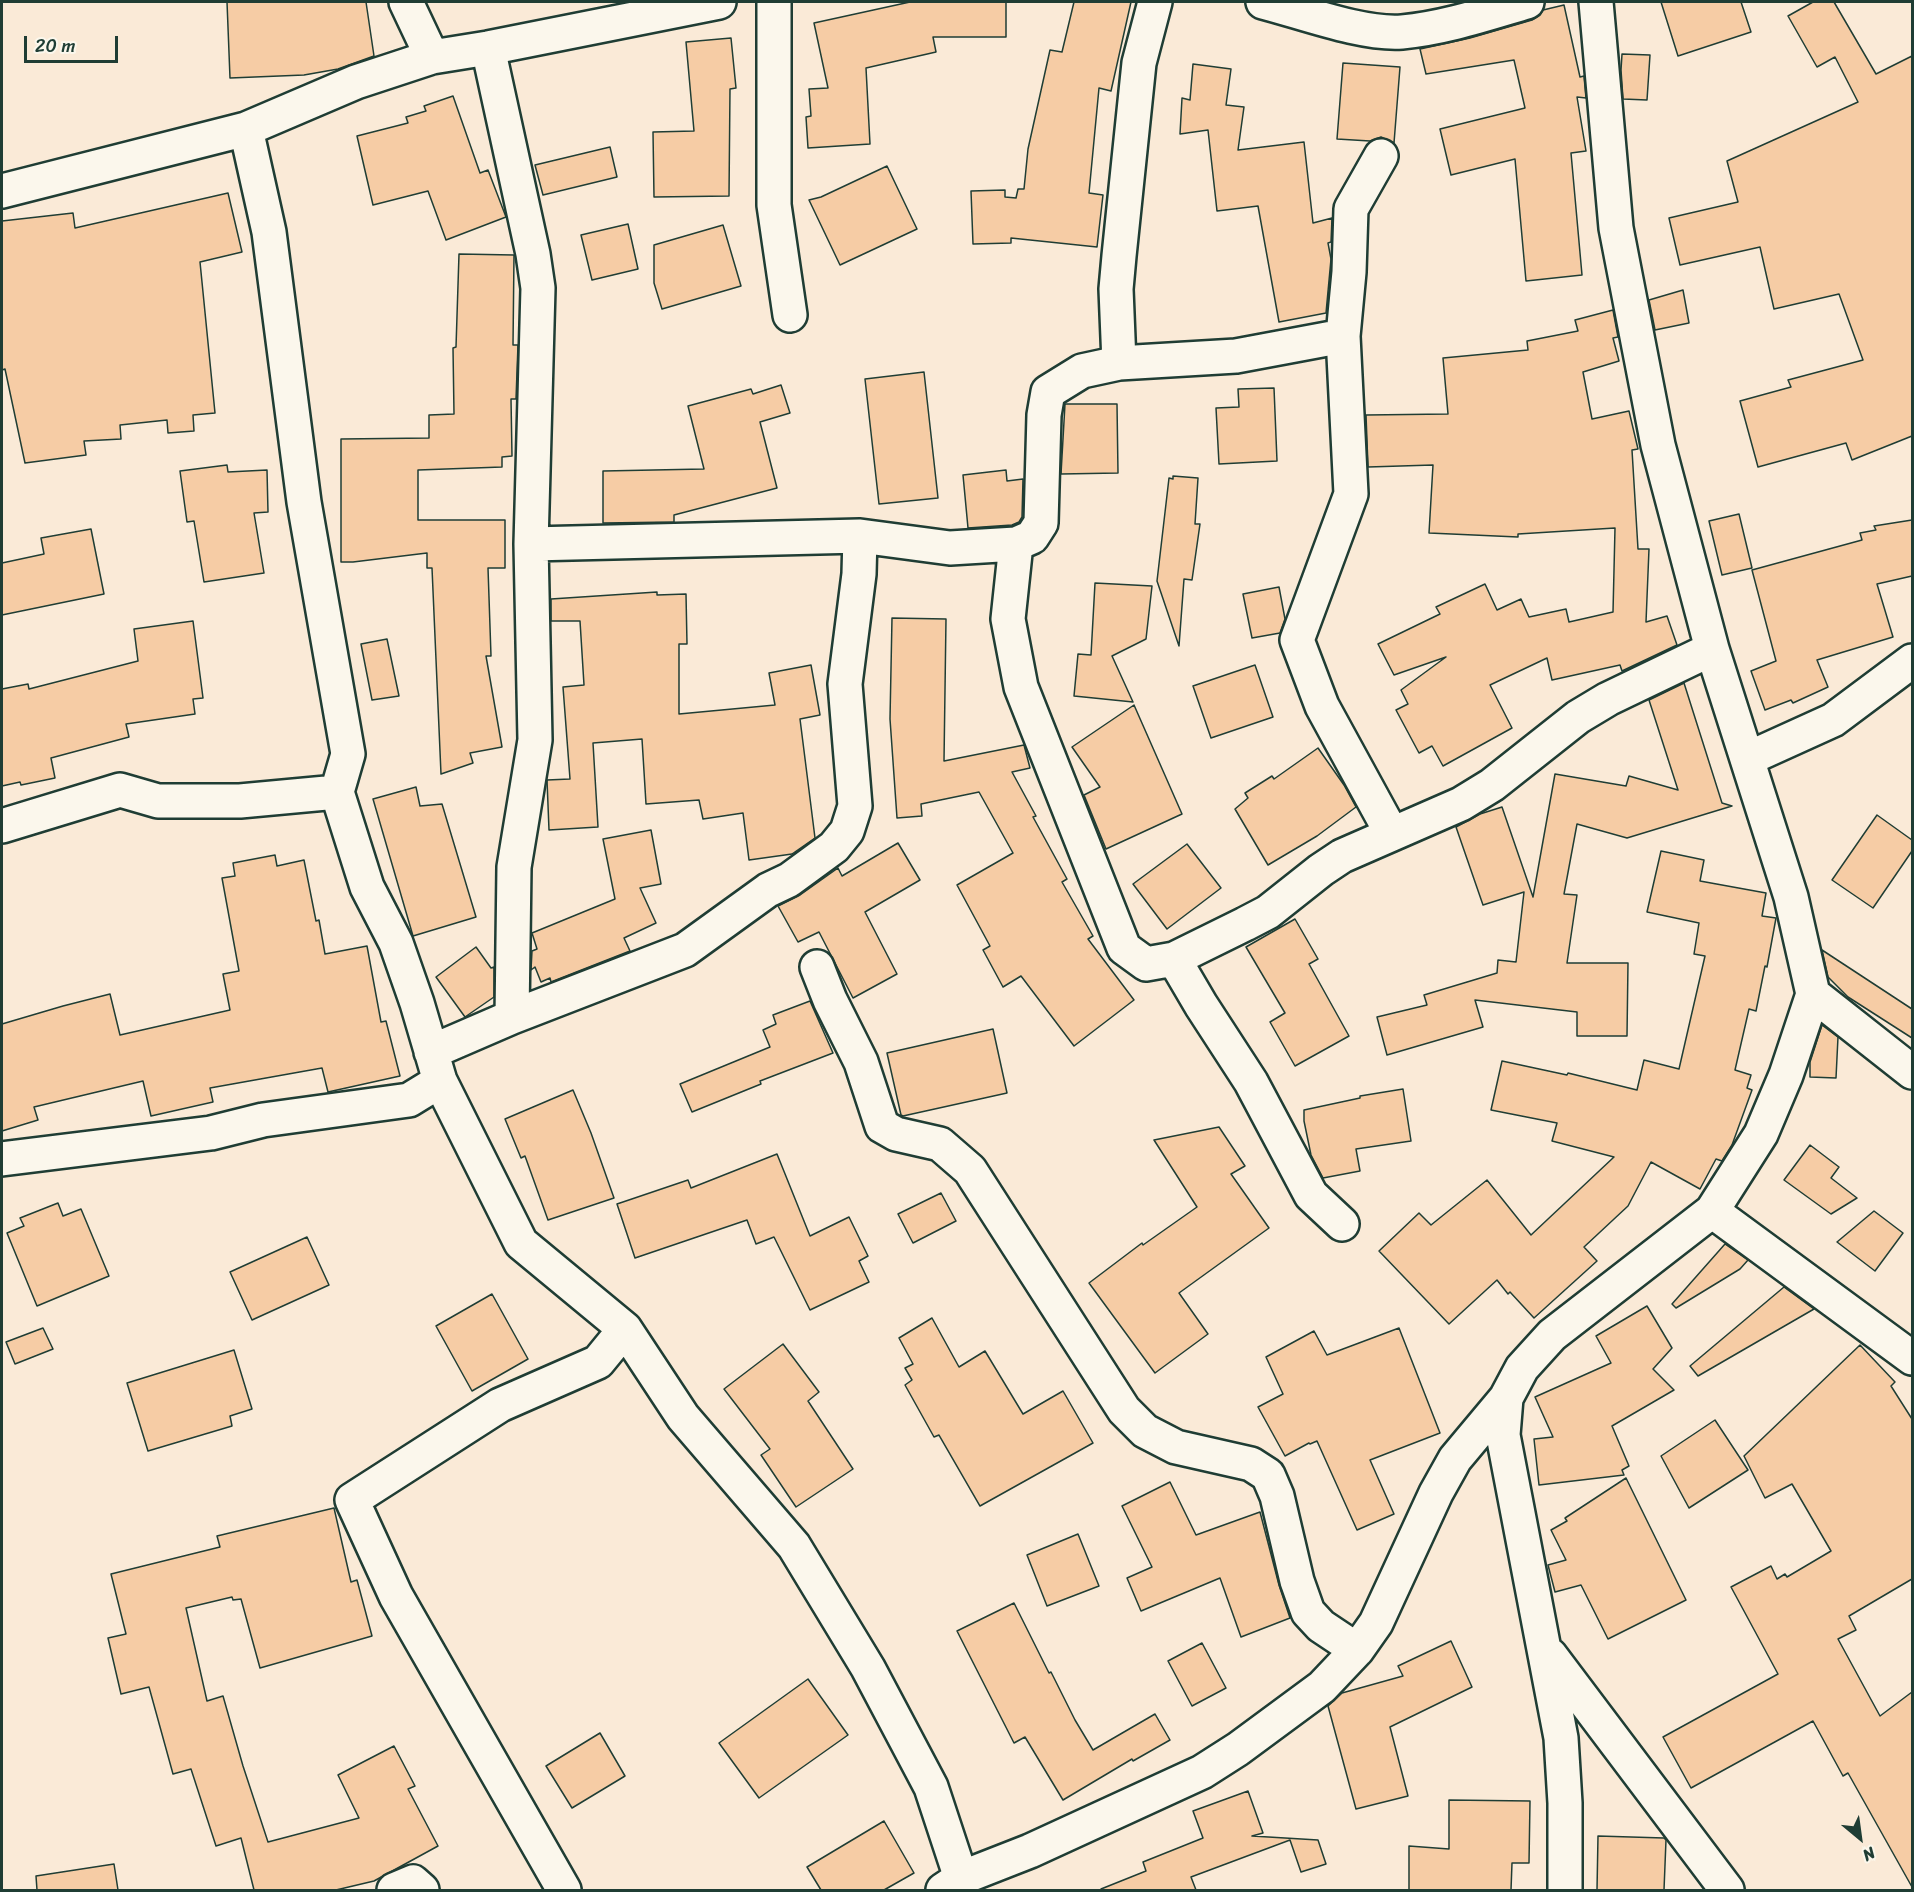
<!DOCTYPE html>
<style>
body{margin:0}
#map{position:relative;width:1914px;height:1892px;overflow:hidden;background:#faead7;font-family:Sriracha,sans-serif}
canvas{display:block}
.frame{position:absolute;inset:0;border:3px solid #1f3d34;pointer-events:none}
.north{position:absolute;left:1830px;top:1808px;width:60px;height:60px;-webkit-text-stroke:4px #fbf7ec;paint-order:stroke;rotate:151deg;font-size:16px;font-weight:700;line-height:24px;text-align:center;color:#1f3d34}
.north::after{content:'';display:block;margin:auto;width:21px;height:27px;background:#1f3d34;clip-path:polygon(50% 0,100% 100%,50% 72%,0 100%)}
.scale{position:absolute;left:24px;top:36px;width:94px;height:27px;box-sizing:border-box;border:3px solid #1f3d34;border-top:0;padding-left:8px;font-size:18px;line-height:21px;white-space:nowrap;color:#1f3d34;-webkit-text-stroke:4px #fbf7ec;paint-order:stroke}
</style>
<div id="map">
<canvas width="1914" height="1892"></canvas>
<div class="frame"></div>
<div class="north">N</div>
<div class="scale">20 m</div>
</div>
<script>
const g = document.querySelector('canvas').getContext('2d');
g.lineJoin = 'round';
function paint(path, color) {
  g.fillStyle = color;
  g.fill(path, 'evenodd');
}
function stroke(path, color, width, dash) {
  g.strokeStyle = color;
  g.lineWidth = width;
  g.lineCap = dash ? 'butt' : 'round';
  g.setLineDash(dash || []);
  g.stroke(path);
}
const building = new Path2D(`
 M 227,2 L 366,2 L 374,56 L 338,69 L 304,75 L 230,78 Z
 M 910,2 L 1006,2 L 1006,37 L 933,37 L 936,52 L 866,68 L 870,144 L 808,148 L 806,117 L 811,116 L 809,89 L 828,88 L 814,23 Z
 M 1074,2 L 1131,2 L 1111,91 L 1099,88 L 1089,193 L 1103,195 L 1097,247 L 1011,238 L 1011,243 L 973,244 L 971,191 L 1005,190 L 1005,197 L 1016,198 L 1018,189 L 1024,189 L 1028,149 L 1050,50 L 1062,52 Z
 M 1661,2 L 1741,2 L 1751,32 L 1678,56 Z
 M 1813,2 L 1834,2 L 1876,74 L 1912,56 L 1912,436 L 1852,460 L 1846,443 L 1758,467 L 1740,401 L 1791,387 L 1788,380 L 1863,360 L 1839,294 L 1774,309 L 1760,247 L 1680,265 L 1669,218 L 1738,202 L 1727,161 L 1858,102 L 1835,57 L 1817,67 L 1788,16 Z
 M 1564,5 L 1580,77 L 1584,76 L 1586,98 L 1577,97 L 1586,151 L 1571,153 L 1582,275 L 1526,281 L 1515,159 L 1451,175 L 1440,129 L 1525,108 L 1514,60 L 1426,74 L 1420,49 L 1470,38 L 1532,20 L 1540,15 L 1543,10 Z
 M 731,38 L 736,88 L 730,89 L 729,196 L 654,197 L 653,132 L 694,131 L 686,42 Z
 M 1622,54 L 1650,55 L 1647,100 L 1623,99 L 1621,70 Z
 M 1343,63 L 1400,67 L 1394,143 L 1381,137 L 1370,141 L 1337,139 Z
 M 1193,64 L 1231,69 L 1226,105 L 1244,107 L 1238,150 L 1304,142 L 1313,223 L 1332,218 L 1331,242 L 1328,243 L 1331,259 L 1326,313 L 1279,322 L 1258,206 L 1217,211 L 1208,130 L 1180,134 L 1182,98 L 1190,100 Z
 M 453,96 L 480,173 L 488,170 L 506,217 L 446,240 L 428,191 L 373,205 L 357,136 L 408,123 L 406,117 L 426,111 L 424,106 Z
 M 610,147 L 617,177 L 543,195 L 535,165 Z
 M 887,166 L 917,229 L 840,265 L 809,200 L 821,197 Z
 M 228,193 L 242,252 L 200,262 L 215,413 L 193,415 L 194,431 L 168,433 L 167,420 L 120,425 L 121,439 L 84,441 L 86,455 L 25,463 L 5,369 L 2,370 L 2,221 L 73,213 L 75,228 Z
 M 628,224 L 638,269 L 592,280 L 581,235 Z
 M 723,225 L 741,286 L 662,309 L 654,283 L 654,245 Z
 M 459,254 L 514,255 L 513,345 L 518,345 L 516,399 L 511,399 L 512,456 L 502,457 L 502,467 L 418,470 L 418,520 L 505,520 L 505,568 L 488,568 L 491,656 L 486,656 L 502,747 L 470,753 L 473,763 L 441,774 L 432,568 L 427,568 L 427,553 L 353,562 L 341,562 L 341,439 L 429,438 L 429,415 L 454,414 L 453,348 L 456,347 Z
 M 1683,290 L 1689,323 L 1655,330 L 1649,300 Z
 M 1613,310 L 1618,337 L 1613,338 L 1619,361 L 1583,372 L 1592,419 L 1629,411 L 1638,449 L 1632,450 L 1638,549 L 1649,549 L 1646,622 L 1667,616 L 1677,645 L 1622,671 L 1620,665 L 1552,680 L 1547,658 L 1490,685 L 1512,728 L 1443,766 L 1432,746 L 1419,753 L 1396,710 L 1408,704 L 1401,690 L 1446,657 L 1394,675 L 1378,644 L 1440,614 L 1436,607 L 1485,584 L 1497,610 L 1521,599 L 1529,617 L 1566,609 L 1569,622 L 1613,612 L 1615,528 L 1518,534 L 1518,537 L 1429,533 L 1433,465 L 1368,467 L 1366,415 L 1448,414 L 1443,358 L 1528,350 L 1527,341 L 1578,331 L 1575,320 Z
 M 924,372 L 938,498 L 879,504 L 865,379 Z
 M 781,385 L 790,413 L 760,422 L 777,488 L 674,515 L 674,522 L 603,523 L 603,471 L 704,469 L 688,406 L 751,389 L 753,394 Z
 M 1274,388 L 1277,461 L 1219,464 L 1216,408 L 1239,407 L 1238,389 Z
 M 1065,404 L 1117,404 L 1118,473 L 1061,474 Z
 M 227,465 L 228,472 L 267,470 L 268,512 L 254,513 L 264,573 L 204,582 L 194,521 L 187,522 L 180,471 Z
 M 1006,470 L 1007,481 L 1023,479 L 1022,517 L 1019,522 L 1012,525 L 968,528 L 963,475 Z
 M 1173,476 L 1198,478 L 1195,524 L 1200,524 L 1192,580 L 1184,579 L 1179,646 L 1157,581 L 1169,478 L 1173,479 Z
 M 1739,514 L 1752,568 L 1722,575 L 1709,521 Z
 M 1912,520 L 1912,576 L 1877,584 L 1893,637 L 1817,660 L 1828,687 L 1793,703 L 1791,700 L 1765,710 L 1751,671 L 1776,661 L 1752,570 L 1862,540 L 1860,533 L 1876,530 L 1874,526 Z
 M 91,529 L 104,594 L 2,615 L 2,563 L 44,554 L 41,538 Z
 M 1095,583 L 1152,586 L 1146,639 L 1112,656 L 1133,702 L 1074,696 L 1078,654 L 1091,655 Z
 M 1279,587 L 1285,619 L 1280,633 L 1252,638 L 1243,594 Z
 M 657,592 L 657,595 L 686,594 L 687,644 L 679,644 L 679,714 L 775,705 L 769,673 L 811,665 L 820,715 L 800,719 L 815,838 L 792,854 L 749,860 L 743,813 L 703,819 L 699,800 L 646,804 L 642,739 L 593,743 L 598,827 L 549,830 L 547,780 L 570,779 L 563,687 L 584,685 L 580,621 L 551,621 L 551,599 Z
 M 892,618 L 946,619 L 944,761 L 1024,745 L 1030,768 L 1012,772 L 1036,816 L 1033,817 L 1067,879 L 1062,882 L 1093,936 L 1088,939 L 1134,1000 L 1074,1046 L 1021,976 L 1003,987 L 983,950 L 990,946 L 957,885 L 1013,853 L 979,792 L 921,804 L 922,816 L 897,818 L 890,719 Z
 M 193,621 L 203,698 L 193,699 L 195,714 L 126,724 L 129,737 L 51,758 L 55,778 L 21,785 L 20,782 L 2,786 L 2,689 L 28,684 L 29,689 L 138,661 L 134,629 Z
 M 387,639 L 399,696 L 372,700 L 361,644 Z
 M 1255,665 L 1273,717 L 1211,738 L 1193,686 Z
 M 1684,683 L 1722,803 L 1732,806 L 1627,838 L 1577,824 L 1564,894 L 1577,895 L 1567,963 L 1628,963 L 1627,1036 L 1577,1036 L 1577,1012 L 1475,1000 L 1483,1027 L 1387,1055 L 1377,1017 L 1427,1005 L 1424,995 L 1497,973 L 1498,960 L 1516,962 L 1524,892 L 1483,905 L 1456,827 L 1480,814 L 1502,807 L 1533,897 L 1555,774 L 1626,786 L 1629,776 L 1678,790 L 1649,700 Z
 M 1134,705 L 1182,814 L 1106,849 L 1084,795 L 1100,787 L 1072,747 Z
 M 1318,748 L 1344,785 L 1356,807 L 1317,836 L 1268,865 L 1235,809 L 1248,798 L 1245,793 L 1272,776 L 1274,779 Z
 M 416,787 L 420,806 L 442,804 L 476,917 L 413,936 L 373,799 Z
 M 1877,815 L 1912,840 L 1912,851 L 1873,908 L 1832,880 Z
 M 651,830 L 661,884 L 640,888 L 656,923 L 624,938 L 630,951 L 551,982 L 550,978 L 541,982 L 535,967 L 531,970 L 532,951 L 537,949 L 532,933 L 615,899 L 603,839 Z
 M 898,843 L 920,880 L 865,912 L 897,974 L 853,998 L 819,932 L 798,942 L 778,906 L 800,895 L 838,868 L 842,876 Z
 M 1187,844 L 1221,888 L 1167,929 L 1133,884 Z
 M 1661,851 L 1704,860 L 1700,881 L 1766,893 L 1762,916 L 1776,918 L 1767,967 L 1765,966 L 1756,1011 L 1749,1009 L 1735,1070 L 1751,1075 L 1747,1088 L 1752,1090 L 1732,1145 L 1722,1161 L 1716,1159 L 1700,1189 L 1651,1162 L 1628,1206 L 1584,1247 L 1597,1261 L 1534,1318 L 1510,1292 L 1508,1294 L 1497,1280 L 1449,1324 L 1379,1251 L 1419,1213 L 1431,1225 L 1487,1180 L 1531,1235 L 1614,1157 L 1552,1141 L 1557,1123 L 1491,1110 L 1502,1061 L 1567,1075 L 1568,1073 L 1637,1090 L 1644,1060 L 1679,1069 L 1705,956 L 1694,954 L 1699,923 L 1647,912 Z
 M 275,855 L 277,866 L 304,860 L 316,921 L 319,920 L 325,954 L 367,946 L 381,1022 L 386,1021 L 400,1076 L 328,1092 L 322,1068 L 210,1088 L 213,1102 L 151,1116 L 143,1081 L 34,1107 L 38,1120 L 2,1131 L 2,1024 L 63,1006 L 110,994 L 120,1035 L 230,1010 L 223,974 L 239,971 L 222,878 L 235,876 L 233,863 Z
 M 1295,919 L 1318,959 L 1309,964 L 1349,1036 L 1295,1066 L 1270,1022 L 1285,1013 L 1246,947 Z
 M 476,947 L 491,968 L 494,967 L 494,997 L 465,1017 L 436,977 Z
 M 1822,950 L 1912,1009 L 1912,1038 L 1848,997 L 1828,977 Z
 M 810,1001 L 833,1053 L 760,1081 L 761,1084 L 692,1112 L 680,1084 L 770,1047 L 763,1030 L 776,1024 L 773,1015 Z
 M 1822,1025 L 1838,1037 L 1836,1078 L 1810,1077 L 1810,1062 Z
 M 993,1029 L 1007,1093 L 903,1116 L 901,1115 L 887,1053 Z
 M 1403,1089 L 1411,1141 L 1356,1149 L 1360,1171 L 1323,1178 L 1311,1155 L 1304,1121 L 1304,1110 L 1360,1098 L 1360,1096 Z
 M 573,1090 L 591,1133 L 614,1198 L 548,1220 L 525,1156 L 521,1158 L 505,1119 Z
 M 1219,1127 L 1245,1166 L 1231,1174 L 1269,1228 L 1179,1293 L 1208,1334 L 1155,1373 L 1089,1283 L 1142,1243 L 1143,1245 L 1197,1207 L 1154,1140 Z
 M 1810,1145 L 1839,1167 L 1831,1178 L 1857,1198 L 1831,1214 L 1784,1180 Z
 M 777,1154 L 810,1236 L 849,1217 L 868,1256 L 859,1261 L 869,1282 L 810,1310 L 774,1237 L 756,1244 L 747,1220 L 635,1258 L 617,1204 L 688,1180 L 691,1188 Z
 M 941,1193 L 956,1221 L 913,1243 L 898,1214 Z
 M 58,1203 L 63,1216 L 81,1209 L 109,1276 L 37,1306 L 7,1233 L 24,1226 L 20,1218 Z
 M 1874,1211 L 1903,1233 L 1875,1271 L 1837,1242 Z
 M 307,1237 L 329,1285 L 252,1320 L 230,1272 Z
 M 1725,1244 L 1748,1260 L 1740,1269 L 1676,1308 L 1672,1304 Z
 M 1784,1287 L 1814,1309 L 1698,1376 L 1690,1366 Z
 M 492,1294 L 528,1359 L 472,1391 L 436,1326 Z
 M 1647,1306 L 1672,1348 L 1653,1369 L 1674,1390 L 1612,1426 L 1629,1466 L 1622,1470 L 1624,1475 L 1539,1485 L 1534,1439 L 1553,1437 L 1535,1397 L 1611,1363 L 1596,1336 Z
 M 932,1318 L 959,1367 L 985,1351 L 1023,1414 L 1063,1391 L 1093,1443 L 980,1506 L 939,1435 L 934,1437 L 905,1385 L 912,1380 L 905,1368 L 913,1364 L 899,1338 Z
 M 43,1328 L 53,1349 L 15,1364 L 6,1342 Z
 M 1399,1328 L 1440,1433 L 1370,1460 L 1394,1514 L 1357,1530 L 1317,1441 L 1310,1444 L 1309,1443 L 1285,1456 L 1258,1407 L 1283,1394 L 1266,1357 L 1314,1331 L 1327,1355 Z
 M 783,1344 L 819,1392 L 808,1401 L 853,1469 L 796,1507 L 761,1455 L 770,1449 L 724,1389 Z
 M 1860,1345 L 1895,1382 L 1891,1386 L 1912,1419 L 1912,1579 L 1849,1616 L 1856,1630 L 1838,1639 L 1880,1716 L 1912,1692 L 1912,1887 L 1848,1773 L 1843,1776 L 1813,1721 L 1691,1788 L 1663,1737 L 1778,1674 L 1731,1587 L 1771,1566 L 1777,1579 L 1785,1574 L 1787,1577 L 1831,1551 L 1792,1484 L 1765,1498 L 1744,1456 Z
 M 234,1350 L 252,1409 L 230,1416 L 232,1426 L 148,1451 L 127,1383 Z
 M 1715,1420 L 1748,1470 L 1689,1508 L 1661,1456 Z
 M 1626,1478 L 1686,1600 L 1608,1639 L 1581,1585 L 1555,1592 L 1548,1565 L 1566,1560 L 1551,1530 L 1567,1521 L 1565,1518 Z
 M 1170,1482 L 1196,1535 L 1260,1512 L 1279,1585 L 1290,1618 L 1241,1637 L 1220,1578 L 1141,1611 L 1127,1578 L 1152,1567 L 1122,1506 Z
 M 334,1508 L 351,1582 L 357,1580 L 372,1636 L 260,1668 L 241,1599 L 233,1600 L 232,1597 L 186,1608 L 207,1701 L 223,1696 L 243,1766 L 268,1842 L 359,1818 L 338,1775 L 394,1746 L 415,1786 L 408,1789 L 438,1846 L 374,1881 L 336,1890 L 254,1890 L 241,1838 L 216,1846 L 191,1769 L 173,1774 L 149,1687 L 121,1694 L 108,1638 L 126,1634 L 111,1574 L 220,1547 L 217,1536 Z
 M 1078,1534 L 1099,1586 L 1047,1606 L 1027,1555 Z
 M 1014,1603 L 1049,1673 L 1051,1672 L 1075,1720 L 1093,1750 L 1155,1714 L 1170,1740 L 1133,1761 L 1132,1759 L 1063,1800 L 1025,1737 L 1014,1743 L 957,1631 Z
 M 1451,1641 L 1472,1687 L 1390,1727 L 1408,1796 L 1356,1809 L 1328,1706 L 1342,1693 L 1403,1676 L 1398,1666 Z
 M 1202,1643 L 1226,1688 L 1192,1706 L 1168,1661 Z
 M 808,1679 L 848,1735 L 759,1798 L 719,1743 Z
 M 600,1733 L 625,1776 L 572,1808 L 546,1766 Z
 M 1248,1791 L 1263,1833 L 1252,1836 L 1318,1840 L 1326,1864 L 1301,1872 L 1290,1840 L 1191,1877 L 1196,1890 L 1102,1890 L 1101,1889 L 1146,1871 L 1143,1862 L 1203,1838 L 1193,1811 Z
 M 1449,1800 L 1530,1801 L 1529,1863 L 1512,1863 L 1511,1890 L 1409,1890 L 1409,1846 L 1449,1849 Z
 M 884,1821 L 914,1873 L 884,1890 L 821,1890 L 807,1867 Z
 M 1598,1836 L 1664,1838 L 1666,1840 L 1664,1890 L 1597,1890 Z
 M 114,1864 L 118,1890 L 37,1890 L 36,1876 Z`);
paint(building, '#f6cca5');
stroke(building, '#1f3d34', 1.5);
const minor = new Path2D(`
 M 406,2 L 432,57
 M 774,2 L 774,205 L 790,315
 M 1263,2 C 1302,12 1363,35 1402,32 C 1445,28 1486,14 1527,2
 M 246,129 L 269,232 L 304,502 L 348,754 L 337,792 L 367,887 L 396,943 L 417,1003 L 440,1081 L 521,1243 L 625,1329 L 683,1417 L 794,1546 L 868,1668 L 931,1787 L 961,1878
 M 1381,156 L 1351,209 L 1349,272 L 1343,336 L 1351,494 L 1297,640 L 1322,706 L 1392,834
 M 2,191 L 246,129 L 356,82 L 432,57 L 488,48 L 719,2
 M 1119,363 L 1116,289 L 1119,256 L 1139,63 L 1155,2
 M 531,544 L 860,536 L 950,548 L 1016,544 L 1032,537 L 1041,523 L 1044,415 L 1048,392 L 1082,371 L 1119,363 L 1236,356 L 1343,336
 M 1016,544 L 1008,619 L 1021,687 L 1124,948 L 1146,964 L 1174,959 L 1245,924 L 1268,912 L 1321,870 L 1342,856 L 1461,804 L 1492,785 L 1578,717 L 1608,699 L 1712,649
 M 1747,759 L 1833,720 L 1912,661
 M 2,826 L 120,790 L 158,801 L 240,801 L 337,792
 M 1174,959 L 1201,1005 L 1251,1082 L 1311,1195 L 1342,1224
 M 817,967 L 830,1000 L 861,1062 L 882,1126 L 896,1134 L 940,1144 L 970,1170 L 1124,1410 L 1145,1431 L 1176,1447 L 1251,1464 L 1268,1475 L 1277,1496 L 1297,1581 L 1308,1612 L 1321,1626 L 1357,1650
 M 1813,994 L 1912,1072
 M 512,1017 L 685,950 L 768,890 L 789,880 L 834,847 L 847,831 L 855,806 L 845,684 L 859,574 L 860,536
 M 431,1052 L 512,1017 L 514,867 L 535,740 L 531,544 L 538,288 L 533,254 L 488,48
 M 2,1159 L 211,1133 L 263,1120 L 409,1100 L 440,1081
 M 1712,1211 L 1912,1358
 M 1550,1655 L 1727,1890
 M 394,1890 L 413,1882 L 422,1890
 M 564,1890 L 396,1596 L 352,1500 L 500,1405 L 598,1362 L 625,1329
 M 943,1890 L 961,1878 L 1030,1851 L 1202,1772 L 1238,1749 L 1322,1687 L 1357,1650 L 1376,1623 L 1436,1493 L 1455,1459 L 1506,1398
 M 1565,1890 L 1565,1803 L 1561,1738 L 1503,1435 L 1506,1398 L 1522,1368 L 1552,1335 L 1712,1211 L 1761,1134 L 1786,1075 L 1813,994 L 1791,897 L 1712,649 L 1658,445 L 1616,228 L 1596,2`);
stroke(minor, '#1f3d34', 38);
stroke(minor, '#fbf7ec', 33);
</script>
